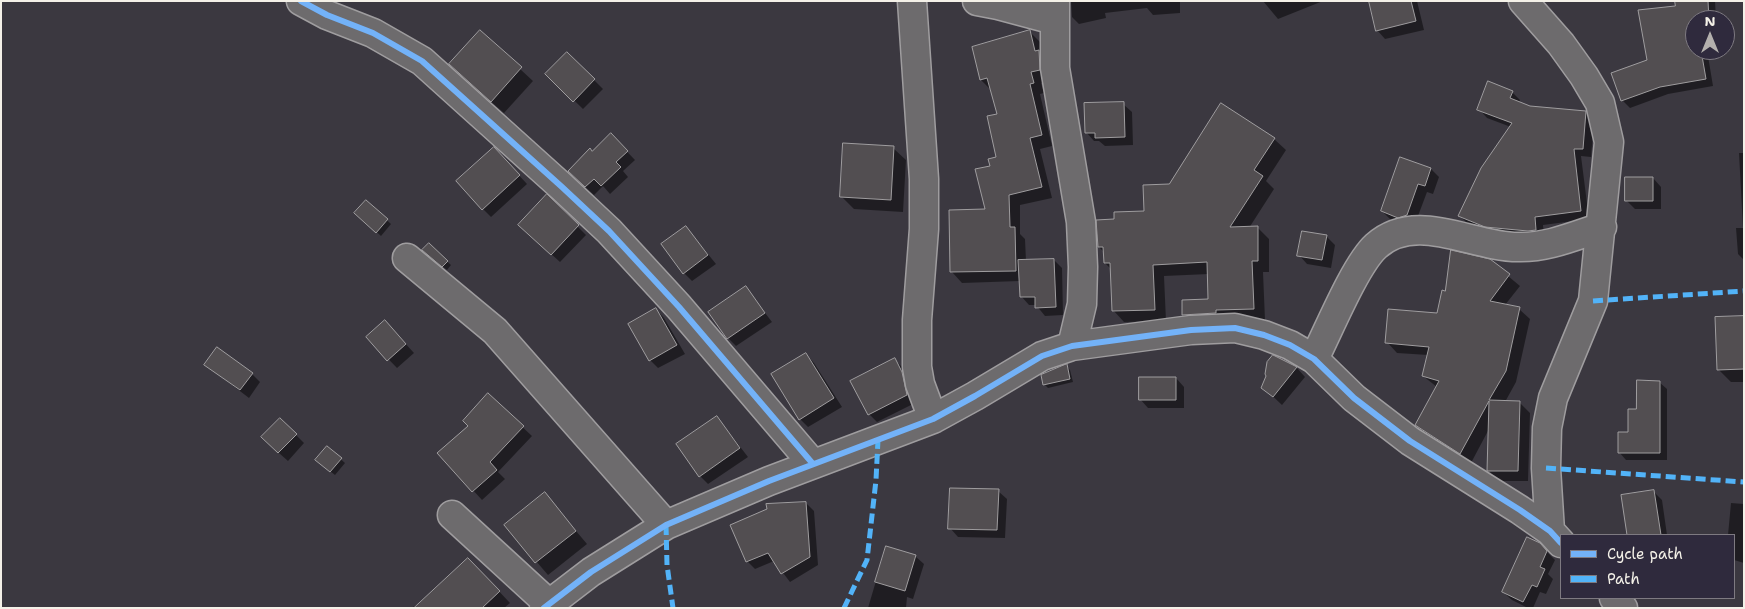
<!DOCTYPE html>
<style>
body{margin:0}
#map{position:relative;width:1745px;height:609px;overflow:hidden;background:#3b3840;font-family:"Shantell Sans",sans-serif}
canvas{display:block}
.frame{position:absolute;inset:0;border:2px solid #f4f1e8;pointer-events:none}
.legend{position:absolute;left:1560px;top:534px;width:175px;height:65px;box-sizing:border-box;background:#2f2a3d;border:1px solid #7e7a81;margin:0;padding:6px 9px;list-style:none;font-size:15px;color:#f4f1e8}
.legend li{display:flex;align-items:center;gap:10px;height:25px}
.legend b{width:25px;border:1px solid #7e7a81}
.north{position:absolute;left:1685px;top:10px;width:50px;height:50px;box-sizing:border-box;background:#2f2a3d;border:1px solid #7e7a81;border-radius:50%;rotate:0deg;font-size:14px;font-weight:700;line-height:20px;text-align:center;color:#f4f1e8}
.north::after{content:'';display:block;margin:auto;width:18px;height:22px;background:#b3b0ad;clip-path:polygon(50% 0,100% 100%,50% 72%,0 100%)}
</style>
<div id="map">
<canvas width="1745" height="609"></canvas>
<div class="frame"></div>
<ul class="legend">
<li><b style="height:6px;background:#73b2f8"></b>Cycle path</li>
<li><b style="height:6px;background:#52b3f8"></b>Path</li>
</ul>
<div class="north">N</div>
</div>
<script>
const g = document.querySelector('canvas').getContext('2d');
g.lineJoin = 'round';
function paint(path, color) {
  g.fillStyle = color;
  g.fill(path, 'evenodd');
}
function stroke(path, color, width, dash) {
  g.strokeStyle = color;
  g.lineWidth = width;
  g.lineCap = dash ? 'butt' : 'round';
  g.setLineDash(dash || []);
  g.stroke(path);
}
paint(new Path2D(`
 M 1071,1 L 1180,1 L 1180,13 L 1153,15 L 1147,8 L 1105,13 L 1106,18 L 1079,24 L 1072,17 Z
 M 1263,1 L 1323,1 L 1278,19 Z
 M 1370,1 L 1417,1 L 1424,30 L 1385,39 L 1377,30 Z
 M 1676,1 L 1715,1 L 1716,20 L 1695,20 L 1695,50 L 1707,50 L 1713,86 L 1668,94 L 1630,108 L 1622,100 L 1649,61 L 1677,8 Z
 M 480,32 L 533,81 L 504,113 L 463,77 Z
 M 1030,32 L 1041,43 L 1050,81 L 1041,83 L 1044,93 L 1040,94 L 1052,146 L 1040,149 L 1052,198 L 1020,205 L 1020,234 L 1025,239 L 1026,261 L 1054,260 L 1062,268 L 1063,315 L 1045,316 L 1036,305 L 1029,305 L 1021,296 L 1020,281 L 962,283 L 952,272 L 986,210 L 991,166 L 998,158 L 999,115 L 992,91 L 981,80 Z
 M 567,53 L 603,89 L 583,109 L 547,74 Z
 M 1512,92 L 1520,100 L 1519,103 L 1530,107 L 1585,112 L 1594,121 L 1591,157 L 1581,156 L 1589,219 L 1543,225 L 1544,238 L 1495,235 L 1468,224 L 1459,215 L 1511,127 L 1487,118 L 1479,109 Z
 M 1123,104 L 1132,112 L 1133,145 L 1105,146 L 1099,141 L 1094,141 L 1086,132 Z
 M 611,135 L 635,160 L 623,171 L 628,177 L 610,194 L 603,186 L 594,195 L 578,180 L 592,152 Z
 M 1274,139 L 1286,150 L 1266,181 L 1274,189 L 1249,228 L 1257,227 L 1269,239 L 1269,272 L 1263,272 L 1265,320 L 1227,321 L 1195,326 L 1183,315 L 1210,300 L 1209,274 L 1164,276 L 1166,321 L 1124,322 L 1113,310 L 1111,269 L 1105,263 L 1105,253 L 1099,247 L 1116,221 L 1145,212 L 1170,185 Z
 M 893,148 L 906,160 L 903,212 L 854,209 L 842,197 Z
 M 1739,153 L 1744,153 L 1744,260 L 1738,254 L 1736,228 L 1743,228 Z
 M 502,157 L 527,184 L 491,217 L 483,209 Z
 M 1431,169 L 1439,177 L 1433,194 L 1427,192 L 1415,224 L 1408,226 L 1391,220 L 1382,211 Z
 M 1653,178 L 1661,187 L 1661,209 L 1635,209 L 1626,200 Z
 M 547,196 L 586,235 L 560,262 L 528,233 Z
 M 366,201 L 391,224 L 381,236 L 356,213 Z
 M 686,227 L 716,264 L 692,281 L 684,273 Z
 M 1326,236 L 1335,245 L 1331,268 L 1307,264 L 1299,255 Z
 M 429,245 L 451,265 L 447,270 L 428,254 Z
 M 1490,261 L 1520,286 L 1505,305 L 1519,309 L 1530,319 L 1516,382 L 1505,402 L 1519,402 L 1530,413 L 1528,481 L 1499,481 L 1488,470 L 1489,429 L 1471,463 L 1427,435 L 1416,425 L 1437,387 L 1423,376 L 1428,355 L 1397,353 L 1387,342 L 1438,315 L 1446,292 Z
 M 746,288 L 772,322 L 736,346 L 728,338 Z
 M 656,309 L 664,318 L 685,354 L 658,368 L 650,360 Z
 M 1744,318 L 1744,382 L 1731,382 L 1718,369 Z
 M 393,330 L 414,353 L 397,368 L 367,337 Z
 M 806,354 L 814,363 L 842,407 L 808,427 L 800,419 Z
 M 1273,357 L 1297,368 L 1305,377 L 1282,405 L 1263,387 Z
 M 895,360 L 903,368 L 915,403 L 877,422 L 869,414 Z
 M 206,365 L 252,374 L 260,382 L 249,398 Z
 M 1066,366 L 1070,370 L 1073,382 L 1048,388 L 1044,384 Z
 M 1176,378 L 1184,387 L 1184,408 L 1148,408 L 1140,399 Z
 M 1659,382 L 1667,389 L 1667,460 L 1626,460 L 1619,452 L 1629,434 L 1637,410 Z
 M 488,395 L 532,436 L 498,472 L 505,479 L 482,500 L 439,453 L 470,426 Z
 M 717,417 L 748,457 L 708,484 L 700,476 Z
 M 296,435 L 304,443 L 288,461 L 271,446 Z
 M 327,447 L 345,463 L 335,475 L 321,464 Z
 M 998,491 L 1007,499 L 1005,538 L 958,537 L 950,528 Z
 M 1653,491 L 1662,500 L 1667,535 L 1629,535 L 1623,496 Z
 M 544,493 L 587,544 L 548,575 L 505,525 Z
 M 806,503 L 814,511 L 818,565 L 790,582 L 774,561 L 755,569 L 747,561 Z
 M 1731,503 L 1744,504 L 1744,563 L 1734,560 L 1734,535 L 1728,535 Z
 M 1539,544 L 1555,560 L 1548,574 L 1553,579 L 1546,594 L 1540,592 L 1533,608 L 1528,608 L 1512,600 L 1503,592 Z
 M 886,547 L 915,556 L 924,564 L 913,599 L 907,597 L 906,608 L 868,608 Z
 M 479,570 L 510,603 L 504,608 L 411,608 Z`), '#0007');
const building = new Path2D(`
 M 1369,1 L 1411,1 L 1416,21 L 1376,31 Z
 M 1675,1 L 1708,1 L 1709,20 L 1695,20 L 1695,50 L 1701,50 L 1706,79 L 1660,87 L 1621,101 L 1611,73 L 1647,60 L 1638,10 L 1675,6 Z
 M 480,30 L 522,67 L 491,102 L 449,64 Z
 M 1030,30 L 1035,51 L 1039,50 L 1040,70 L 1031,72 L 1034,83 L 1030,84 L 1042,135 L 1030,138 L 1042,187 L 1009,195 L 1010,227 L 1015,227 L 1016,271 L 950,272 L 949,210 L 985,209 L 975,169 L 990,166 L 988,159 L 996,157 L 987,116 L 997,114 L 987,78 L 980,80 L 972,47 Z
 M 567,52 L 595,79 L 573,102 L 545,74 Z
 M 1488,81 L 1513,91 L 1510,98 L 1530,106 L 1586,111 L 1583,149 L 1574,149 L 1581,211 L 1535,217 L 1536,230 L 1528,231 L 1485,227 L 1458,216 L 1481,168 L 1512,123 L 1477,110 Z
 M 1124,102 L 1125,137 L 1095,138 L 1095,133 L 1085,133 L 1084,103 Z
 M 1221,103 L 1275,138 L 1254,170 L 1263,176 L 1230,227 L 1258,226 L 1258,261 L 1252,261 L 1254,309 L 1216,310 L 1216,313 L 1182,315 L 1182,300 L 1208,299 L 1207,262 L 1153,265 L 1155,310 L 1112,311 L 1110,263 L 1104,263 L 1103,247 L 1098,247 L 1096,220 L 1114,219 L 1114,212 L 1144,211 L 1143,185 L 1169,184 Z
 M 611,133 L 628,151 L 616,162 L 621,167 L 601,186 L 594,179 L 585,187 L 568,171 L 590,148 L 592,151 Z
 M 843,143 L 894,146 L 891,200 L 840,197 Z
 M 494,147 L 520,175 L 482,210 L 456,181 Z
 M 1400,157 L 1431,168 L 1425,186 L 1418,184 L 1407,215 L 1398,218 L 1381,211 Z
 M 1625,177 L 1653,177 L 1653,201 L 1625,201 Z
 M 547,194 L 579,225 L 551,255 L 518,225 Z
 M 366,200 L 388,219 L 376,233 L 354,213 Z
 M 686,226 L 708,255 L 683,274 L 661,244 Z
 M 1302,231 L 1327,235 L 1322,260 L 1297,256 Z
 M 429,243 L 448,261 L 442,267 L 422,250 Z
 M 1451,250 L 1490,259 L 1510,274 L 1490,301 L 1520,307 L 1506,371 L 1489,400 L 1520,401 L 1518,471 L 1487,471 L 1489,401 L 1460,454 L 1415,425 L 1439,381 L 1422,376 L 1429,347 L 1385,343 L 1388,309 L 1437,313 L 1442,290 L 1445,291 Z
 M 1054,259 L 1056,307 L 1035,308 L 1035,297 L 1020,297 L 1018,260 Z
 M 746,286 L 765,313 L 727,339 L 708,312 Z
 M 656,308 L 677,345 L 649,361 L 628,324 Z
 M 1744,316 L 1744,369 L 1717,370 L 1715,317 Z
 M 385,320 L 406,344 L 387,361 L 366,337 Z
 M 217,347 L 253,373 L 240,390 L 204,365 Z
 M 806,353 L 834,398 L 799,420 L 771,374 Z
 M 1273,355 L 1297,367 L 1273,397 L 1261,388 L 1266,376 L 1265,374 L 1267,362 Z
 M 895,358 L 902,372 L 907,395 L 868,415 L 850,381 Z
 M 1067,364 L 1070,379 L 1043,385 L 1041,375 Z
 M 1139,377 L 1176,377 L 1176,400 L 1139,400 Z
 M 1637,380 L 1660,381 L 1660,453 L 1618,453 L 1618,432 L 1628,432 L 1628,409 L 1636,409 Z
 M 488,393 L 524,426 L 490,462 L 497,470 L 472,492 L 437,453 L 468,426 L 463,421 Z
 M 717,416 L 740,448 L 699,477 L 676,444 Z
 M 280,418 L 297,434 L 278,453 L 261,437 Z
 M 327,446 L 342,458 L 330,472 L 315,460 Z
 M 950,488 L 999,489 L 997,530 L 948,529 Z
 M 1654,490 L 1661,535 L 1627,535 L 1621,495 Z
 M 545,492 L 576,531 L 535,563 L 504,525 Z
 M 806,502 L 810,557 L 781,574 L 768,553 L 746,562 L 730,525 L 767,509 L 766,504 Z
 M 1527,537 L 1540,543 L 1547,551 L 1540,567 L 1545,569 L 1537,587 L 1532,585 L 1523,602 L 1502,592 Z
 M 886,546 L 916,555 L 905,591 L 875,582 Z
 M 468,558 L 500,591 L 482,608 L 414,608 Z`);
paint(building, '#524e51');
stroke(building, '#9f9d9f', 1);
const minor = new Path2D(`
 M 301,1 L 327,15 L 373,33 L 422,61 L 562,187 L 609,231 L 679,307 L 813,464
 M 912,1 L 924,179 L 924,229 L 917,320 L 917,367 L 920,384 L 933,419
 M 977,1 L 998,5 L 1054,20
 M 1055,1 L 1055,68 L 1081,222 L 1083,267 L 1082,304 L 1072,346
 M 1523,1 L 1561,44 L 1584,76 L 1600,103 L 1609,142 L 1593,301 L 1553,398 L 1547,428 L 1546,468 L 1550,531
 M 407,258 L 495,331 L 666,525
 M 1314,359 C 1328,332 1355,265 1376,246 C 1416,210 1472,247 1518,247 C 1547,248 1574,236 1602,227
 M 452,515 L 548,603
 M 1614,598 L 1623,608
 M 544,608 L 591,572 L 666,525 L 769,481 L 933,419 L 975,396 L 1042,356 L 1072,346 L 1191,330 L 1235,328 L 1264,335 L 1290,345 L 1314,359 L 1354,398 L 1410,441 L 1520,510 L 1550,531 L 1561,543`);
stroke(minor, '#9f9d9f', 31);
stroke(minor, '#6d6b6d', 28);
stroke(new Path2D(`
 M 1593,301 L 1744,291
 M 1546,468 L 1744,482
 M 666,525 L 667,565 L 673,608
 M 844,608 L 867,560 L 876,480 L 878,440`), '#52b3f8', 5, [10, 5]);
stroke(new Path2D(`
 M 301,1 L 327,15 L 373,33 L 422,61 L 562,187 L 609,231 L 679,307 L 813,464
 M 544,608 L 591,572 L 666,525 L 769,481 L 933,419 L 975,396 L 1042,356 L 1072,346 L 1191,330 L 1235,328 L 1264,335 L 1290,345 L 1314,359 L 1354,398 L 1410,441 L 1520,510 L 1550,531 L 1561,543`), '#73b2f8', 6);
</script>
